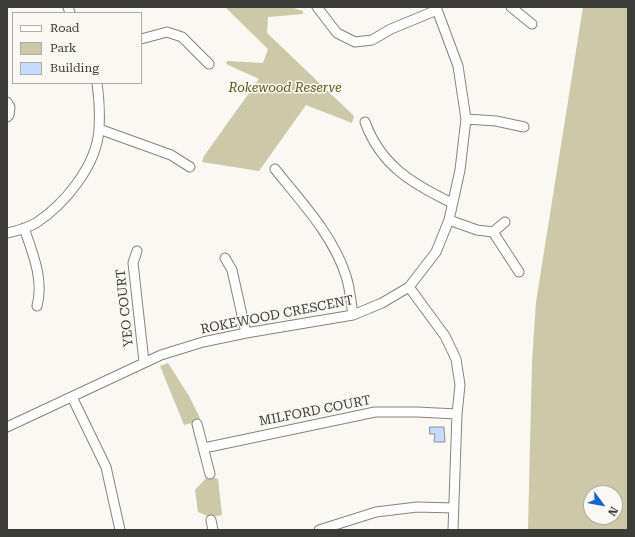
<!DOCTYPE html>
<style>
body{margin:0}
#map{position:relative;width:635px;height:537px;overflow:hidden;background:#f9f8f2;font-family:"Roboto Serif",serif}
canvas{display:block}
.frame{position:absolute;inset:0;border:8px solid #3b3b38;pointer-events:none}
.legend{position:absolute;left:12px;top:12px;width:130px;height:72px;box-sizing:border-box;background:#f9f8f2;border:1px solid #adaca8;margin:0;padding:5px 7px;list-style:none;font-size:12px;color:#3b3b38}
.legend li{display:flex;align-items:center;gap:8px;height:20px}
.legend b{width:20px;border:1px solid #adaca8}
.north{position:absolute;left:583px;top:485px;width:40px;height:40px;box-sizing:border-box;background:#f9f8f2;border:1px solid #adaca8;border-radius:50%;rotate:122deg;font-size:11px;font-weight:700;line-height:16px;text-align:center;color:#3b3b38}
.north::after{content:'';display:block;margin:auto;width:14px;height:18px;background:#1564cf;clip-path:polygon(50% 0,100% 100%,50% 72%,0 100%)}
</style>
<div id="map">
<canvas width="635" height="537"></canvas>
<div class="frame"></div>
<ul class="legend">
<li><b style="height:5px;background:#fff"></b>Road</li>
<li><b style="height:11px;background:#ccc8a8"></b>Park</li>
<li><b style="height:11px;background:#c5dcff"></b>Building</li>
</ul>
<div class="north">N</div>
</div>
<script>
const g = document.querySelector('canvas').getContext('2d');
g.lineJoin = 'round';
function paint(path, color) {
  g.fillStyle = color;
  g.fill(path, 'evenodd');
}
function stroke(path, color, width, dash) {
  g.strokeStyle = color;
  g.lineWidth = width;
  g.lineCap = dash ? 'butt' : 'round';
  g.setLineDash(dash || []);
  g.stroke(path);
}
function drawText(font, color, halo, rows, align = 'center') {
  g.font = font + ' "Roboto Serif",serif';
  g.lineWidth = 3;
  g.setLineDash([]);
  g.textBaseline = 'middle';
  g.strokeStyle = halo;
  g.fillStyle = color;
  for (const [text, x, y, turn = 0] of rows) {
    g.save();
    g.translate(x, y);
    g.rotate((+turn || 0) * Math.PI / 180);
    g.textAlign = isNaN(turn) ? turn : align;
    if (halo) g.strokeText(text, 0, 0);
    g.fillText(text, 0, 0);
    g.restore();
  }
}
paint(new Path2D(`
 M 225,7 L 290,7 L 303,11 L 303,14 L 268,17 L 267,33 L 354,116 L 352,123 L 306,105 L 259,171 L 202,162 L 204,156 L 259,79 L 226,64 L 227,61 L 263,63 L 268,49 Z
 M 583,7 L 628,7 L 628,530 L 528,530 L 532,362 L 536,302 ZM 591,493 L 615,493 L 615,517 L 591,517 Z
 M 168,363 L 189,396 L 200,418 L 196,422 L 184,425 L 160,366 Z
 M 210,477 L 218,479 L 222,515 L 210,517 L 198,512 L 195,490 L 206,478 Z`), '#ccc8a8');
const building = new Path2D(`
 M 430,427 L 444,427 L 445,442 L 434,442 L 435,434 L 430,434 Z`);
paint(building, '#c5dcff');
stroke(building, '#8d9095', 1);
const minor = new Path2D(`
 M 68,7 L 70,13
 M 317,7 L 337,33 L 355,42 L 372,40 L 391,29 L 437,10
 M 511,7 L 532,24
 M 141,39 L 167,32 L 182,37 L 209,64
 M 7,102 L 10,107 L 9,115 L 7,117
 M 466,119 L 496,121 L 524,127
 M 365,122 C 381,166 413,184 452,203
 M 99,129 L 171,155 L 190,167
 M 275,169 C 301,202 333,235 346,276 C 350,288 351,302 353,315
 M 449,220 L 477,230 L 493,232
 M 505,222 L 493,232 L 519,272
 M 24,228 C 33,254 44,280 37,306
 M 7,233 C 17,231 27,228 36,223 C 65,204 97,165 99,129 C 100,114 99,97 97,83
 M 137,251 L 133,263 L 144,362
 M 225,258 L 232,270 L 246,333
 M 409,287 L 445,336 L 456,359 L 460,385 L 457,414 L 453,530
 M 72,397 L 106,467 L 120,530
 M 197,424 L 210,474
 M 7,427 L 161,355 L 203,342 L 246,333 L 353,315 L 382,303 L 409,287 L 436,252 L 449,220 L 460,170 L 466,119 L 458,66 L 436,7
 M 204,448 L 375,412 L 417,412 L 457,414
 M 211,520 L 213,530
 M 319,530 L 376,512 L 417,507 L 454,508`);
stroke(minor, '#84847e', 11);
stroke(minor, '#fff', 9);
drawText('italic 13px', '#5f5614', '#f9f8f2', [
 ["Rokewood Reserve",285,88]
]);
drawText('13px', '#3b3b38', '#f9f8f2', [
 ["YEO COURT",125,308,-96],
 ["ROKEWOOD CRESCENT",277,315,-11],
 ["MILFORD COURT",315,411,-11]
]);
</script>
